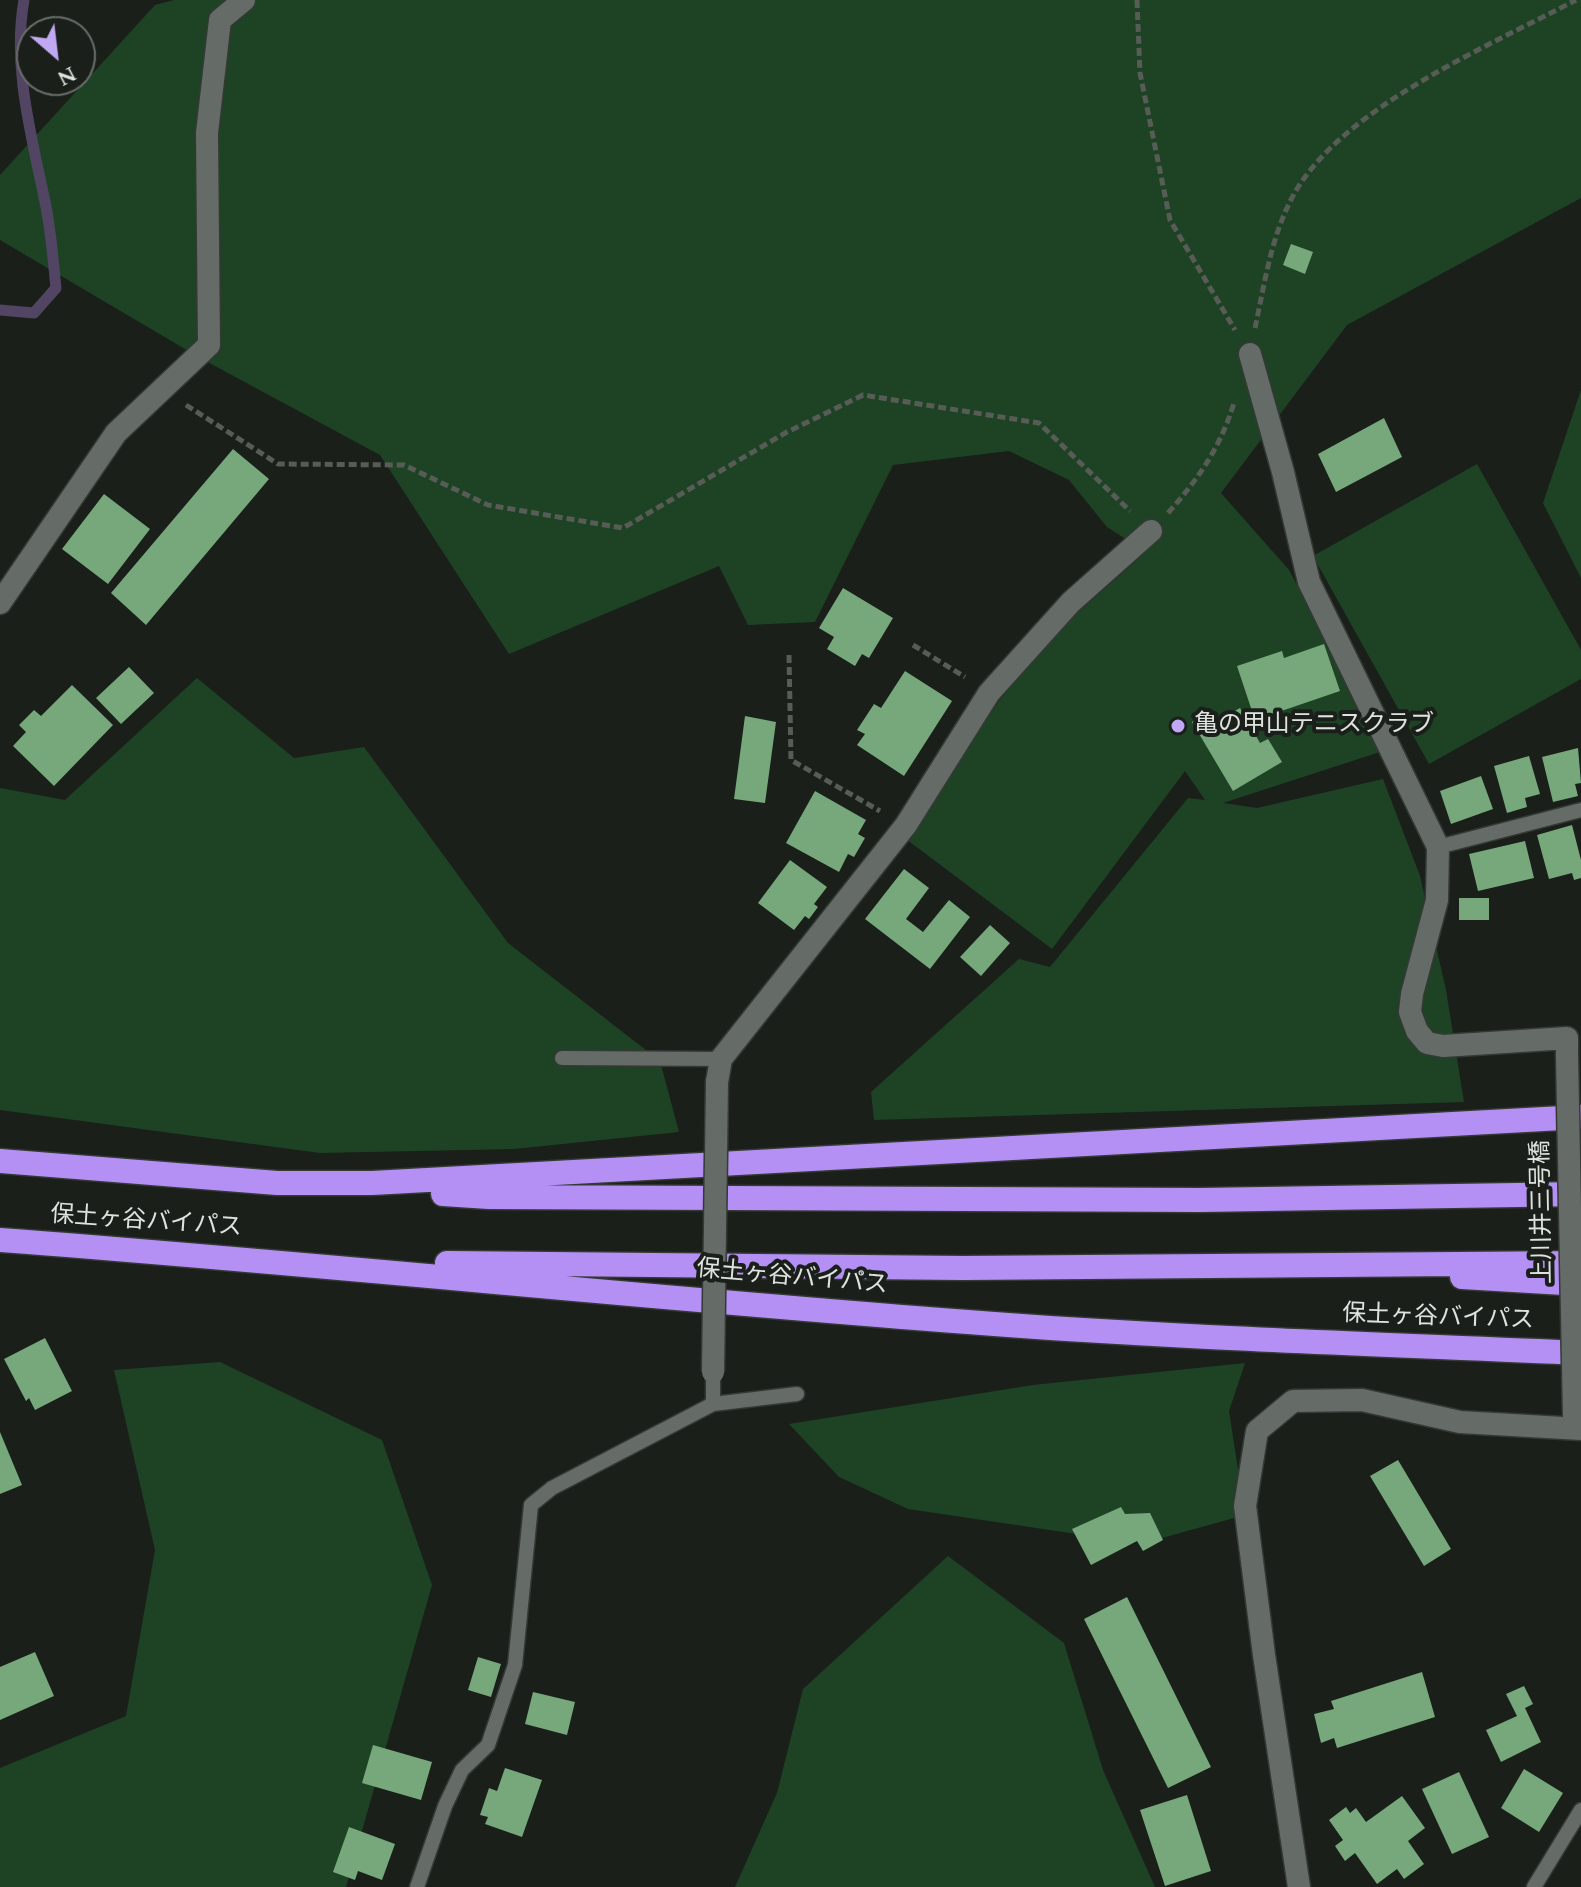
<!DOCTYPE html>
<meta charset="utf-8">
<style>
body{margin:0}
#map{position:relative;width:1581px;height:1887px;overflow:hidden;background:#1a1f1a;font-family:Spectral,serif}
canvas{display:block}
.north{position:absolute;left:16px;top:16px;width:80px;height:80px;box-sizing:border-box;background:#1a1f1a;border:2px solid #696d69;border-radius:50%;rotate:152deg;font-size:22px;font-weight:700;line-height:32px;text-align:center;color:#dfe3e0}
.north::after{content:'';display:block;margin:auto;width:28px;height:36px;background:#c1a8f3;clip-path:polygon(50% 0,100% 100%,50% 72%,0 100%)}
</style>
<div id="map">
<canvas width="1581" height="1887"></canvas>
<div class="north">N</div>
</div>
<script>
const g = document.querySelector('canvas').getContext('2d');
g.lineJoin = 'round';
function paint(path, color) {
  g.fillStyle = color;
  g.fill(path, 'evenodd');
}
function stroke(path, color, width, dash) {
  g.strokeStyle = color;
  g.lineWidth = width;
  g.lineCap = dash ? 'butt' : 'round';
  g.setLineDash(dash || []);
  g.stroke(path);
}
function drawText(font, color, halo, rows, align = 'center') {
  g.font = font + ' Spectral,"Noto Sans JP",serif';
  g.lineWidth = 8;
  g.setLineDash([]);
  g.textBaseline = 'middle';
  g.strokeStyle = halo;
  g.fillStyle = color;
  for (const [text, x, y, turn = 0] of rows) {
    g.save();
    g.translate(x, y);
    g.rotate((+turn || 0) * Math.PI / 180);
    g.textAlign = isNaN(turn) ? turn : align;
    if (halo) g.strokeText(text, 0, 0);
    g.fillText(text, 0, 0);
    g.restore();
  }
}
paint(new Path2D(`
 M 174,0 L 1581,0 L 1581,198 L 1347,325 L 1221,493 L 1289,570 L 1386,750 L 1223,803 L 1257,808 L 1383,779 L 1420,876 L 1446,990 L 1464,1102 L 874,1120 L 871,1092 L 1019,959 L 1050,967 L 1188,798 L 1205,800 L 1185,771 L 1052,949 L 906,839 L 999,701 L 1058,630 L 1146,552 L 1107,527 L 1069,480 L 1009,451 L 893,465 L 815,622 L 748,625 L 719,566 L 509,654 L 380,455 L 202,359 L 0,240 L 0,175 L 155,5 Z
 M 1581,390 L 1581,578 L 1543,503 Z
 M 1477,464 L 1581,650 L 1581,679 L 1429,764 L 1313,556 Z
 M 197,678 L 294,758 L 364,747 L 508,943 L 660,1061 L 679,1132 L 514,1149 L 320,1153 L 0,1110 L 0,788 L 65,800 Z
 M 220,1362 L 382,1440 L 432,1585 L 346,1887 L 0,1887 L 0,1768 L 126,1716 L 155,1550 L 114,1370 Z
 M 1245,1363 L 1229,1411 L 1245,1515 L 1162,1538 L 1104,1538 L 908,1509 L 839,1477 L 789,1424 L 1033,1385 Z
 M 948,1556 L 1064,1643 L 1103,1770 L 1155,1887 L 735,1887 L 777,1793 L 803,1689 Z`), '#1e4324');
stroke(new Path2D(`
 M 0,310 L 34,313 L 56,288 C 53,259 51,230 45,202 C 32,137 12,67 24,0`), '#524563', 11);
paint(new Path2D(`
 M 1291,244 L 1313,252 L 1305,274 L 1283,265 Z
 M 1384,418 L 1402,457 L 1336,492 L 1318,454 Z
 M 233,449 L 269,479 L 146,625 L 111,593 Z
 M 104,494 L 150,529 L 108,584 L 62,549 Z
 M 843,588 L 893,618 L 869,658 L 862,654 L 855,666 L 827,649 L 834,637 L 819,628 Z
 M 1324,644 L 1340,691 L 1255,720 L 1237,666 L 1282,651 L 1284,658 Z
 M 129,667 L 154,693 L 121,724 L 96,698 Z
 M 905,671 L 952,701 L 904,776 L 857,745 L 865,734 L 857,730 L 874,704 L 881,708 Z
 M 72,685 L 113,725 L 54,786 L 13,746 L 26,732 L 19,725 L 34,710 L 41,716 Z
 M 1240,708 L 1260,743 L 1268,739 L 1282,762 L 1233,791 L 1192,722 L 1205,713 L 1212,724 Z
 M 745,716 L 776,722 L 765,803 L 734,799 Z
 M 1578,748 L 1581,783 L 1575,784 L 1578,796 L 1553,802 L 1542,757 Z
 M 1529,756 L 1540,794 L 1525,798 L 1527,807 L 1507,813 L 1494,766 Z
 M 1481,776 L 1493,809 L 1451,824 L 1440,791 Z
 M 815,791 L 866,820 L 858,834 L 865,838 L 854,857 L 848,854 L 839,872 L 786,843 Z
 M 1572,825 L 1581,860 L 1581,878 L 1574,880 L 1572,873 L 1549,879 L 1537,835 Z
 M 1525,841 L 1534,878 L 1478,891 L 1469,854 Z
 M 790,860 L 827,887 L 814,904 L 818,907 L 809,919 L 805,916 L 794,930 L 758,903 Z
 M 904,869 L 929,888 L 906,919 L 923,932 L 949,900 L 970,917 L 930,969 L 865,919 Z
 M 1459,898 L 1489,898 L 1489,920 L 1459,920 Z
 M 990,925 L 1010,943 L 981,976 L 960,957 Z
 M 45,1338 L 72,1391 L 35,1410 L 29,1398 L 26,1401 L 4,1359 Z
 M 0,1432 L 22,1485 L 0,1494 Z
 M 1398,1460 L 1451,1549 L 1424,1566 L 1370,1476 Z
 M 1121,1507 L 1125,1514 L 1150,1513 L 1163,1540 L 1143,1551 L 1137,1541 L 1091,1565 L 1072,1529 Z
 M 1127,1597 L 1211,1767 L 1168,1788 L 1084,1619 Z
 M 35,1652 L 54,1696 L 0,1720 L 0,1667 Z
 M 478,1657 L 501,1664 L 491,1697 L 468,1690 Z
 M 1422,1672 L 1435,1717 L 1337,1748 L 1334,1738 L 1321,1743 L 1314,1714 L 1334,1709 L 1331,1701 Z
 M 1524,1686 L 1533,1704 L 1525,1708 L 1541,1742 L 1501,1762 L 1486,1730 L 1517,1716 L 1506,1694 Z
 M 533,1692 L 575,1702 L 567,1735 L 525,1724 Z
 M 373,1745 L 432,1762 L 421,1800 L 362,1783 Z
 M 505,1768 L 542,1780 L 522,1837 L 485,1824 L 488,1817 L 480,1815 L 489,1788 L 497,1791 Z
 M 1524,1769 L 1563,1793 L 1539,1832 L 1501,1808 Z
 M 1459,1772 L 1489,1837 L 1452,1854 L 1422,1789 Z
 M 1187,1795 L 1211,1871 L 1165,1886 L 1140,1810 Z
 M 1402,1796 L 1425,1828 L 1408,1841 L 1424,1864 L 1404,1879 L 1397,1869 L 1377,1884 L 1355,1853 L 1345,1861 L 1335,1846 L 1343,1840 L 1329,1820 L 1346,1807 L 1350,1813 L 1356,1808 L 1366,1822 Z
 M 349,1827 L 395,1844 L 382,1880 L 358,1871 L 355,1880 L 333,1872 Z`), '#76a87b');
const service = new Path2D(`
 M 1438,847 L 1581,810
 M 562,1058 L 721,1059
 M 713,1404 L 797,1394
 M 417,1887 L 445,1806 L 462,1770 L 488,1745 L 515,1665 L 531,1505 L 552,1488 L 713,1404 L 713,1372
 M 1534,1887 L 1581,1810`);
const minor = new Path2D(`
 M 1250,354 L 1283,472 L 1309,582 L 1438,847 L 1437,900 L 1412,994 L 1410,1012 L 1417,1031 L 1427,1043 L 1443,1046 L 1567,1038 L 1567,1055
 M 0,603 L 116,433 L 209,345 L 207,133 L 220,20 L 244,0
 M 717,1082 L 721,1059 L 906,825 L 989,693 L 1071,602 L 1151,531
 M 1299,1887 L 1264,1655 L 1245,1506 L 1257,1431 L 1293,1401 L 1362,1400 L 1460,1422 L 1581,1429`);
const motorway = new Path2D(`
 M 0,1161 L 277,1183 L 372,1183 L 1581,1117
 M 443,1194 L 489,1197 L 1200,1200 L 1581,1194
 M 0,1240 C 323,1264 645,1298 968,1322 C 1172,1338 1377,1344 1581,1353
 M 447,1263 L 963,1268 L 1581,1263
 M 1462,1277 L 1581,1284`);
stroke(service, '#353936', 17);
stroke(minor, '#353936', 25);
stroke(motorway, '#353936', 27);
stroke(new Path2D(`
 M 1137,0 L 1140,73 L 1170,220 L 1235,330
 M 1255,328 C 1265,282 1271,236 1294,194 C 1343,107 1489,46 1576,0
 M 186,405 L 278,464 L 404,465 L 488,505 L 623,528 L 787,432 L 863,395 L 1039,423 L 1130,511
 M 1168,513 C 1199,478 1220,448 1234,403
 M 913,645 L 965,677
 M 789,655 L 791,760 L 880,811`), '#575c57', 5, [8, 4]);
stroke(service, '#656b66', 14);
stroke(minor, '#656b66', 22);
stroke(motorway, '#b490f4', 24);
const minorBridge = new Path2D(`
 M 1567,1055 L 1574,1416
 M 713,1372 L 717,1082`);
stroke(minorBridge, '#353936', 25, []);
stroke(minorBridge, '#656b66', 22);
for (const [x, y, r, color] of [
 [1178,726,8,"#c1a8f3"]
]) {
  const dot = new Path2D();
  dot.arc(x, y, r, 0, 2 * Math.PI);
  g.fillStyle = color;
  g.fill(dot);
  stroke(dot, '#1a1f1a', 3);
}
drawText('24px', '#dfe3e0', '#1a1f1a', [
 ["亀の甲山テニスクラブ",1194,726]
], 'left');
drawText('24px', '#dfe3e0', '#1a1f1a', [
 ["上川井三号橋",1544,1212,-91],
 ["保土ヶ谷バイパス",146,1223,4],
 ["保土ヶ谷バイパス",792,1279,5],
 ["保土ヶ谷バイパス",1438,1319,2]
]);
</script>
